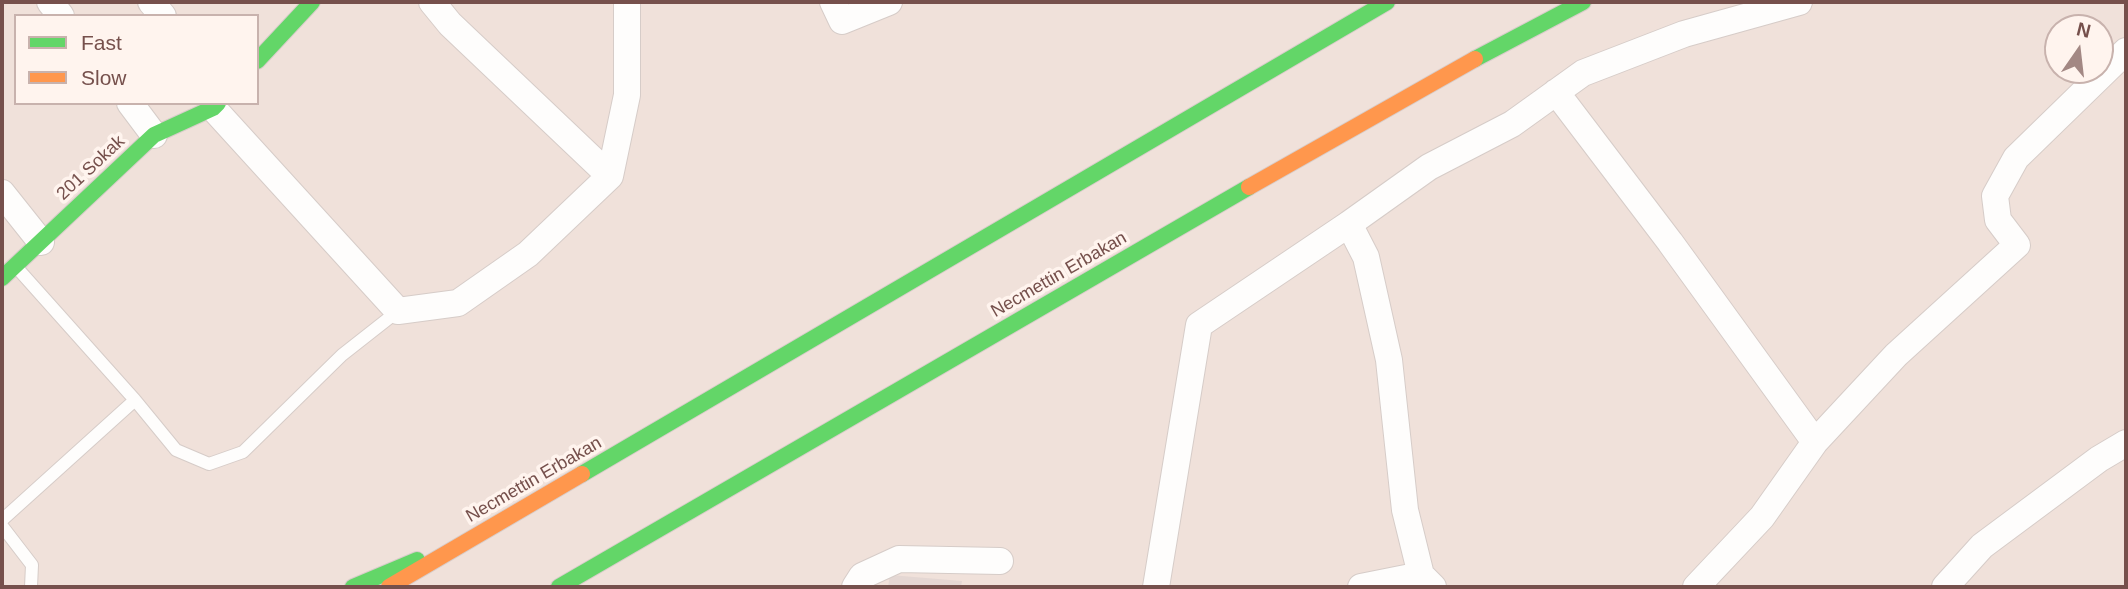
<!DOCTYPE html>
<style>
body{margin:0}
#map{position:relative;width:2128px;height:589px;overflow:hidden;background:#f7f0ec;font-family:Arial,sans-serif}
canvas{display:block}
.frame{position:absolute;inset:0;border:4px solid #76504c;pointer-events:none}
.legend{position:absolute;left:14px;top:14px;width:245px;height:91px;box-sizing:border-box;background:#fff4ee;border:2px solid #c8b2ad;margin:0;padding:9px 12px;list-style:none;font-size:21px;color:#76504c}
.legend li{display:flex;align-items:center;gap:14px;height:35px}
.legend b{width:35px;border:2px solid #c8b2ad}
.north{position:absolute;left:2044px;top:14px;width:70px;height:70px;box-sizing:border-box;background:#fff4ee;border:2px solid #c8b2ad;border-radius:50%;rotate:14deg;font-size:19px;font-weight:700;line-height:28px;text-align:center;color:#76504c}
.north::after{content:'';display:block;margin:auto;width:24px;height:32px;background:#a38884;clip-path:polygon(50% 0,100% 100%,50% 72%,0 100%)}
</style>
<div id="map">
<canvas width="2128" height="589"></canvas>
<div class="frame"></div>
<ul class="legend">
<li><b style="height:9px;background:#63d668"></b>Fast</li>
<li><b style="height:9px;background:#ff974d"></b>Slow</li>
</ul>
<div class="north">N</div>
</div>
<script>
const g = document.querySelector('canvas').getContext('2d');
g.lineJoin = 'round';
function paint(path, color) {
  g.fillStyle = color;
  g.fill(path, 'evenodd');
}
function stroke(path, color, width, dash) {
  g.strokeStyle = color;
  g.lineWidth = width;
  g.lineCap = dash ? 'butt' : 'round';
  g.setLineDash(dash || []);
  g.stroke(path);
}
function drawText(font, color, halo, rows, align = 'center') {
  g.font = font + ' Arial,sans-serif';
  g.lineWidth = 7;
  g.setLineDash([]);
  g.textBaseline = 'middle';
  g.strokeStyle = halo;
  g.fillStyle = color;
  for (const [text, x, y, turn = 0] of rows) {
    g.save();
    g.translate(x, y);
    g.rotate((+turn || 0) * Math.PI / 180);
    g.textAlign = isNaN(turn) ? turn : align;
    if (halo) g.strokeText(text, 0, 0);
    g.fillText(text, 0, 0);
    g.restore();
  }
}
paint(new Path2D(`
 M 2,2 L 2126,2 L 2126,587 L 2,587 ZM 16,16 L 257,16 L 257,103 L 16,103 ZM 2058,28 L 2100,28 L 2100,70 L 2058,70 Z`), '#f0e1da');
paint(new Path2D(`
 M 890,575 L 962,581 L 961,587 L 888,587 Z`), '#e4d7d3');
const lane = new Path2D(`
 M 18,269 L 135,400
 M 2,520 L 135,400 L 176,450 L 209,464 L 243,452 L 342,355 L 398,311
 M 2,526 L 32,565 L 31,587`);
const street = new Path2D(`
 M 50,2 L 61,16
 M 151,2 L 163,16
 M 432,2 L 450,24 L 610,176
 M 833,2 L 842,21 L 889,2
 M 1556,92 L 1670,242 L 1815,442
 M 130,103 L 154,135
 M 213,108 L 398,311 L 458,303 L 528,254 L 610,176 L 627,95 L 627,2
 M 2,193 L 41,242
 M 1349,224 L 1366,257 L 1389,360 L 1405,510 L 1421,575 L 1433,587
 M 855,587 L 862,576 L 899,559 L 1000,561
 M 1156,587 L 1199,325 L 1349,224 L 1429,167 L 1512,124 L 1583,73 L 1684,34 L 1799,2
 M 1361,587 L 1421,575
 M 1696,587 L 1762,517 L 1815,442 L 1896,355 L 2017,245 L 1998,220 L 1995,196 L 2016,158 L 2126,51
 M 1945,587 L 1982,546 L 2099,459 L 2126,443`);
const fast = new Path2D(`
 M 1475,59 L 1583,2
 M 257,61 L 312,2
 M 2,278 L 154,135 L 213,108 L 218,103
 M 582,474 L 1387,2
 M 353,587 L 417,560
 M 559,587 L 1249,187`);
const slow = new Path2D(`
 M 1249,187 L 1475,59
 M 389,587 L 582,474`);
stroke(lane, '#d6ccc8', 14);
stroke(street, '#d6ccc8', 28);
stroke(fast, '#d8cdca', 18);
stroke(slow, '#d8cdca', 18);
stroke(lane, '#fefdfc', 12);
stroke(street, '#fefdfc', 26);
stroke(fast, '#63d668', 16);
stroke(slow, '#ff974d', 16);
drawText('18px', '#76504c', '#fff4ee', [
 ["201 Sokak",91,168,-43],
 ["Necmettin Erbakan",1059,275,-30],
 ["Necmettin Erbakan",534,480,-30]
]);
</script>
